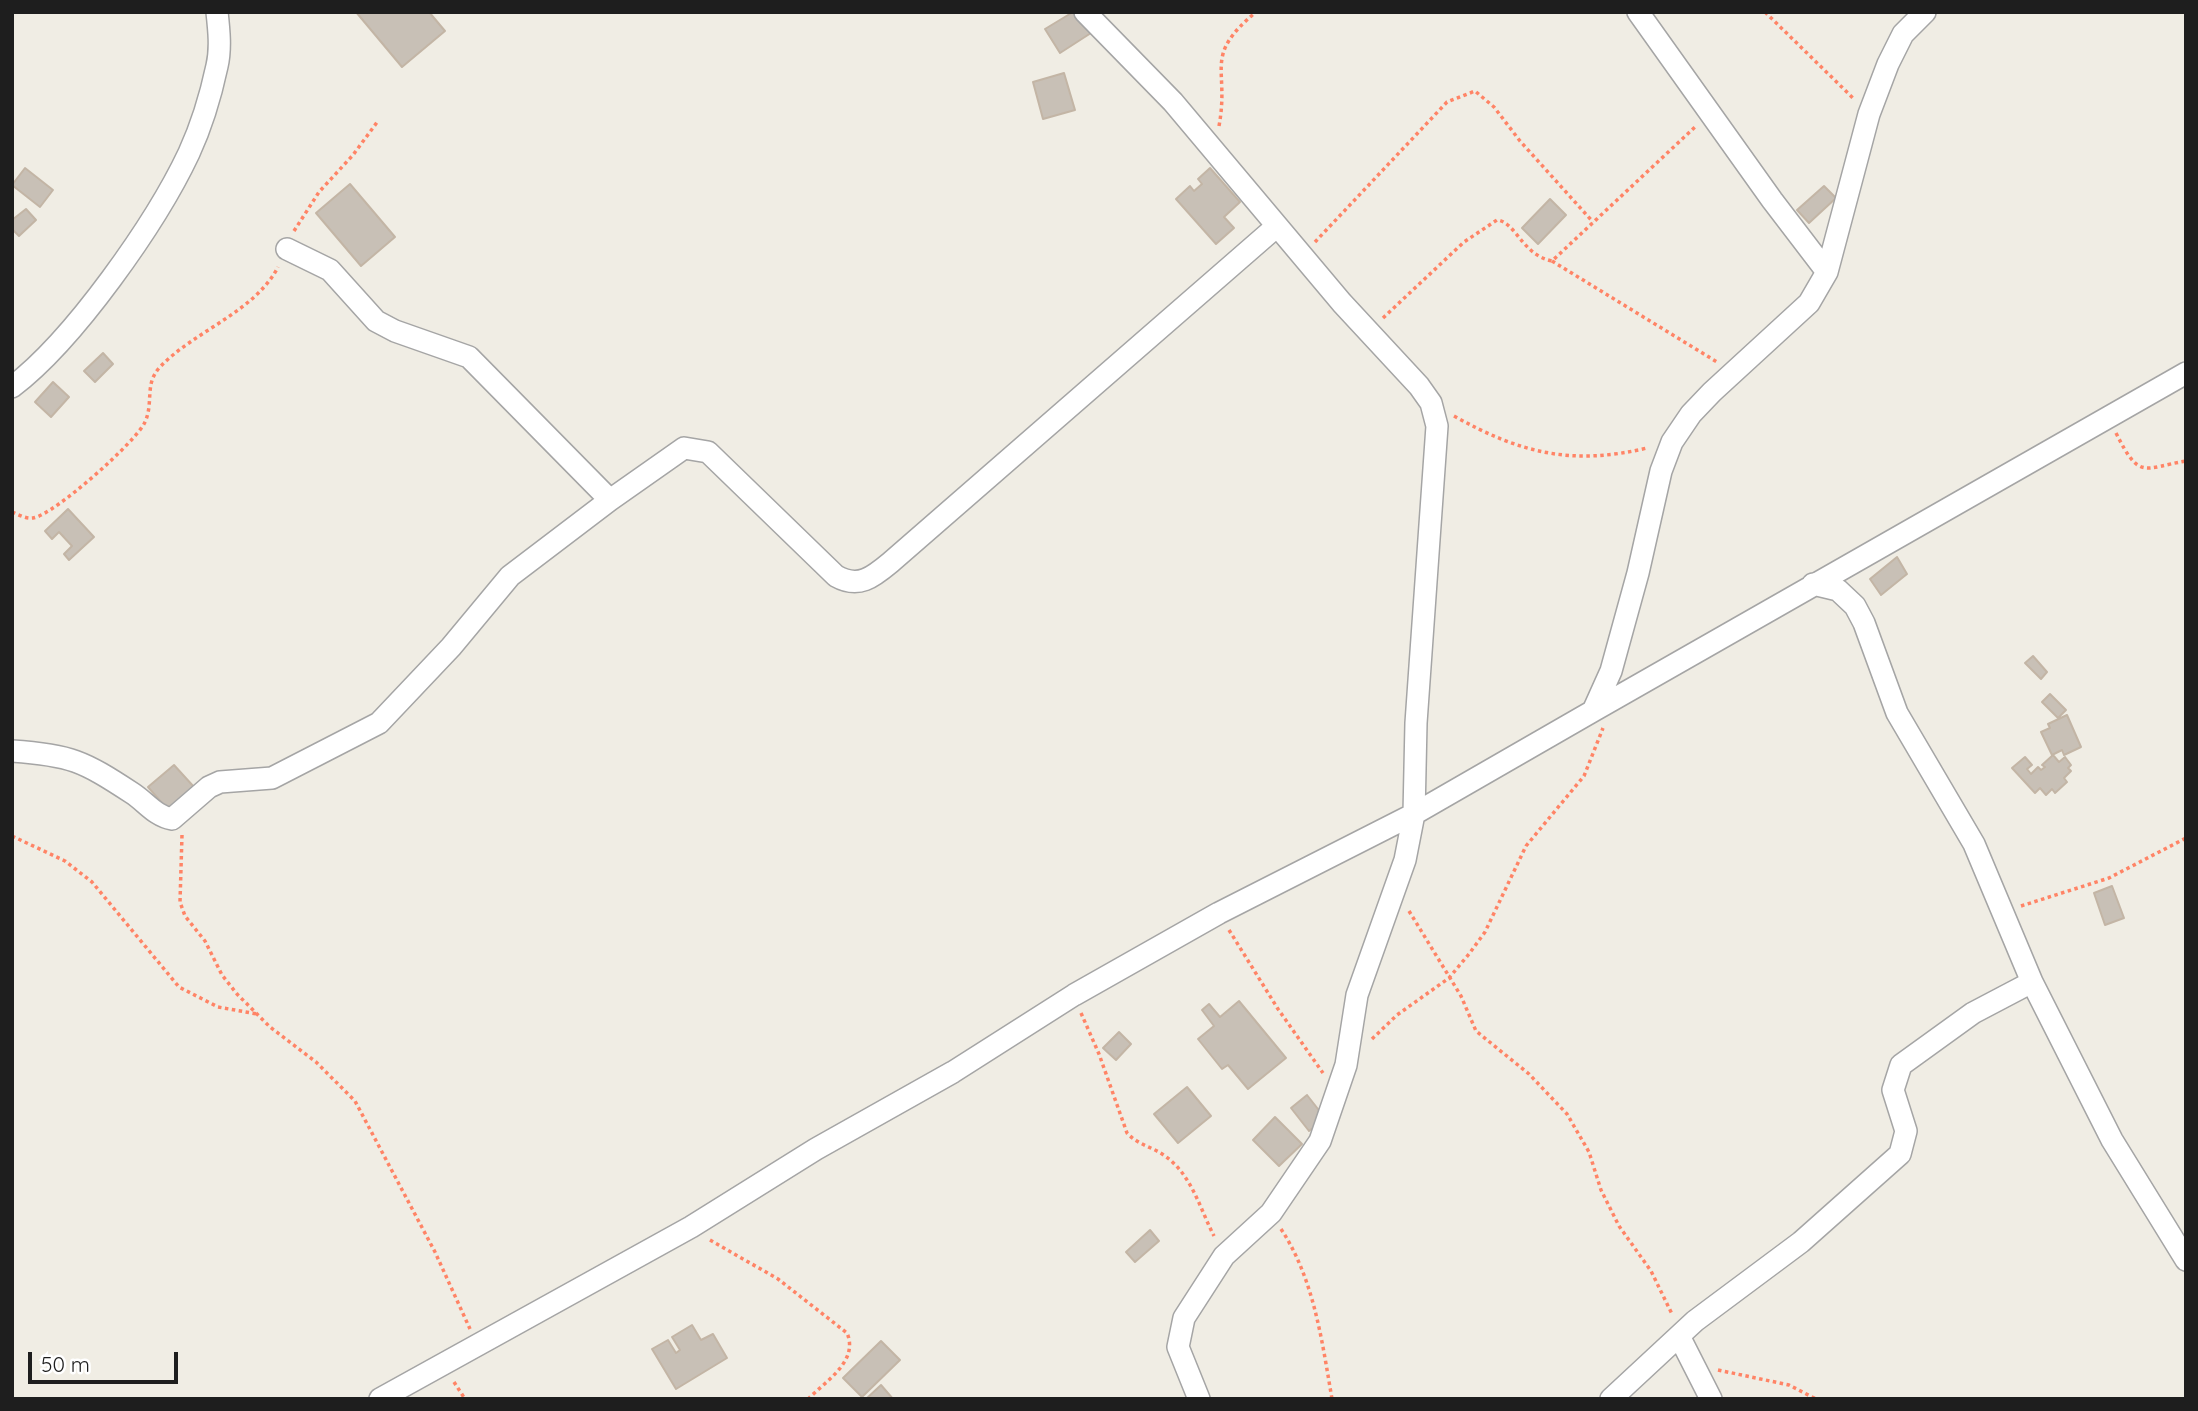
<!DOCTYPE html>
<style>
body{margin:0}
#map{position:relative;width:2198px;height:1411px;overflow:hidden;background:#f0ede4;font-family:Quicksand,sans-serif}
canvas{display:block}
.frame{position:absolute;inset:0;border:14px solid #1e1e1e;pointer-events:none}
.scale{position:absolute;left:28px;top:1352px;width:150px;height:32px;box-sizing:border-box;border:4px solid #1e1e1e;border-top:0;padding-left:9px;font-size:21px;line-height:24px;white-space:nowrap;color:#1e1e1e;-webkit-text-stroke:5px #fff;paint-order:stroke}
</style>
<div id="map">
<canvas width="2198" height="1411"></canvas>
<div class="frame"></div>
<div class="scale">50 m</div>
</div>
<script>
const g = document.querySelector('canvas').getContext('2d');
g.lineJoin = 'round';
function paint(path, color) {
  g.fillStyle = color;
  g.fill(path, 'evenodd');
}
function stroke(path, color, width, dash) {
  g.strokeStyle = color;
  g.lineWidth = width;
  g.lineCap = dash ? 'butt' : 'round';
  g.setLineDash(dash || []);
  g.stroke(path);
}
const building = new Path2D(`
 M 356,12 L 429,12 L 445,31 L 402,67 Z
 M 1073,12 L 1079,12 L 1091,33 L 1060,53 L 1045,29 Z
 M 1064,73 L 1075,110 L 1043,119 L 1033,82 Z
 M 25,168 L 53,190 L 40,207 L 12,185 Z
 M 1210,168 L 1240,202 L 1224,217 L 1234,228 L 1216,244 L 1176,199 L 1190,186 L 1194,191 L 1202,184 L 1198,179 Z
 M 350,184 L 395,237 L 361,266 L 316,213 Z
 M 1824,186 L 1836,198 L 1809,223 L 1797,210 Z
 M 1550,199 L 1566,215 L 1538,244 L 1522,228 Z
 M 26,209 L 36,220 L 19,236 L 12,229 L 12,220 Z
 M 103,353 L 113,364 L 95,382 L 84,371 Z
 M 53,382 L 69,397 L 51,417 L 35,402 Z
 M 68,509 L 94,537 L 69,560 L 64,554 L 72,546 L 59,532 L 52,539 L 45,531 Z
 M 1897,557 L 1907,574 L 1881,595 L 1870,579 Z
 M 2033,656 L 2047,672 L 2041,679 L 2025,663 Z
 M 2050,694 L 2066,710 L 2058,718 L 2042,702 Z
 M 2067,715 L 2081,747 L 2064,755 L 2062,750 L 2052,755 L 2041,732 L 2050,728 L 2048,724 Z
 M 2053,755 L 2059,762 L 2065,757 L 2071,765 L 2068,768 L 2071,771 L 2064,778 L 2067,782 L 2055,793 L 2052,789 L 2046,795 L 2040,788 L 2035,793 L 2012,768 L 2025,757 L 2032,765 L 2027,769 L 2031,774 L 2038,767 L 2041,770 L 2045,767 L 2042,765 Z
 M 174,765 L 194,787 L 168,810 L 148,787 Z
 M 2112,886 L 2124,918 L 2105,925 L 2094,893 Z
 M 1239,1001 L 1286,1058 L 1248,1089 L 1228,1065 L 1222,1069 L 1198,1039 L 1214,1026 L 1202,1010 L 1209,1004 L 1220,1017 Z
 M 1119,1032 L 1131,1044 L 1116,1060 L 1103,1048 Z
 M 1187,1087 L 1211,1116 L 1178,1143 L 1154,1114 Z
 M 1307,1095 L 1325,1118 L 1309,1131 L 1291,1108 Z
 M 1275,1117 L 1302,1144 L 1279,1166 L 1253,1140 Z
 M 1150,1230 L 1159,1241 L 1135,1262 L 1126,1252 Z
 M 692,1325 L 701,1340 L 713,1334 L 727,1358 L 676,1389 L 652,1349 L 668,1340 L 676,1353 L 680,1350 L 672,1337 Z
 M 881,1341 L 900,1360 L 862,1397 L 843,1378 Z
 M 881,1385 L 893,1399 L 866,1399 Z`);
paint(building, '#c8c0b6');
stroke(building, '#c3b5a5', 2);
const minor = new Path2D(`
 M 1085,12 L 1173,102 L 1342,303 L 1419,386 L 1431,403 L 1437,426 L 1416,723 L 1414,814 L 1405,860 L 1357,995 L 1346,1065 L 1320,1141 L 1271,1213 L 1224,1256 L 1184,1318 L 1178,1347 L 1199,1399
 M 1638,12 L 1772,200 L 1827,272
 M 287,249 L 330,270 L 376,321 L 395,331 L 469,357 L 610,500
 M 12,387 C 74,340 156,223 189,153 C 201,127 211,94 217,66 C 221,49 219,30 217,12
 M 1813,584 L 1838,590 L 1855,606 L 1864,623 L 1897,713 L 1974,844 L 2032,982 L 2112,1140 L 2186,1260
 M 1593,711 L 2186,373
 M 12,751 C 71,755 83,761 132,793 C 146,802 155,816 172,819 L 209,787 L 220,782 L 272,778 L 379,723 L 451,647 L 510,576 L 610,500 L 684,448 L 708,452 L 836,576 C 859,589 873,577 891,562 L 1277,226
 M 1679,1336 L 1711,1399
 M 380,1399 L 691,1227 L 816,1149 L 953,1072 L 1074,995 L 1219,913 L 1414,814 L 1593,711 L 1611,671 L 1638,573 L 1661,471 L 1672,442 L 1691,414 L 1712,392 L 1809,303 L 1827,272 L 1869,114 L 1888,64 L 1903,34 L 1925,12
 M 1611,1399 L 1695,1321 L 1801,1242 L 1900,1154 L 1906,1131 L 1893,1090 L 1901,1065 L 1973,1013 L 2032,982`);
stroke(minor, '#a5a5a5', 24);
stroke(new Path2D(`
 M 1765,12 L 1855,100
 M 1219,126 C 1230,67 1202,57 1256,12
 M 294,231 L 319,192 L 353,155 L 378,121
 M 1315,242 L 1447,102 L 1475,91 L 1494,107 L 1520,141 L 1593,222
 M 1552,261 L 1717,362
 M 1383,318 L 1464,242 L 1497,220 C 1516,222 1522,255 1552,261 L 1695,127
 M 1454,416 C 1520,453 1572,466 1647,448
 M 2116,433 C 2140,481 2143,468 2186,461
 M 12,512 C 19,515 26,519 33,518 C 54,515 137,441 145,422 C 154,402 144,384 160,367 C 194,331 255,312 278,267
 M 182,835 L 180,902 L 185,916 L 205,941 L 222,975 L 237,994 L 270,1027 L 316,1062 L 355,1101 L 435,1252 L 470,1329
 M 12,836 L 65,861 L 92,882 L 179,987 L 218,1007 L 257,1014
 M 2021,906 L 2109,878 L 2186,838
 M 1409,911 L 1461,996 L 1476,1031 L 1529,1074 L 1567,1114 L 1589,1152 L 1601,1190 L 1619,1226 L 1651,1271 L 1672,1314
 M 1229,930 L 1278,1009 L 1323,1073
 M 1081,1013 L 1099,1054 L 1127,1133 C 1138,1145 1153,1147 1165,1156 C 1192,1175 1200,1209 1214,1236
 M 1372,1039 L 1397,1015 L 1449,978 L 1469,954 L 1485,932 L 1526,846 L 1584,776 L 1603,728
 M 1281,1229 C 1314,1279 1322,1341 1332,1399
 M 710,1240 L 778,1279 L 847,1333 C 859,1361 826,1381 808,1399
 M 1718,1370 L 1789,1385 L 1816,1399
 M 454,1382 L 465,1399`), '#ff8466', 3.5, [3.5, 3.5]);
stroke(minor, '#fff', 21);
</script>
